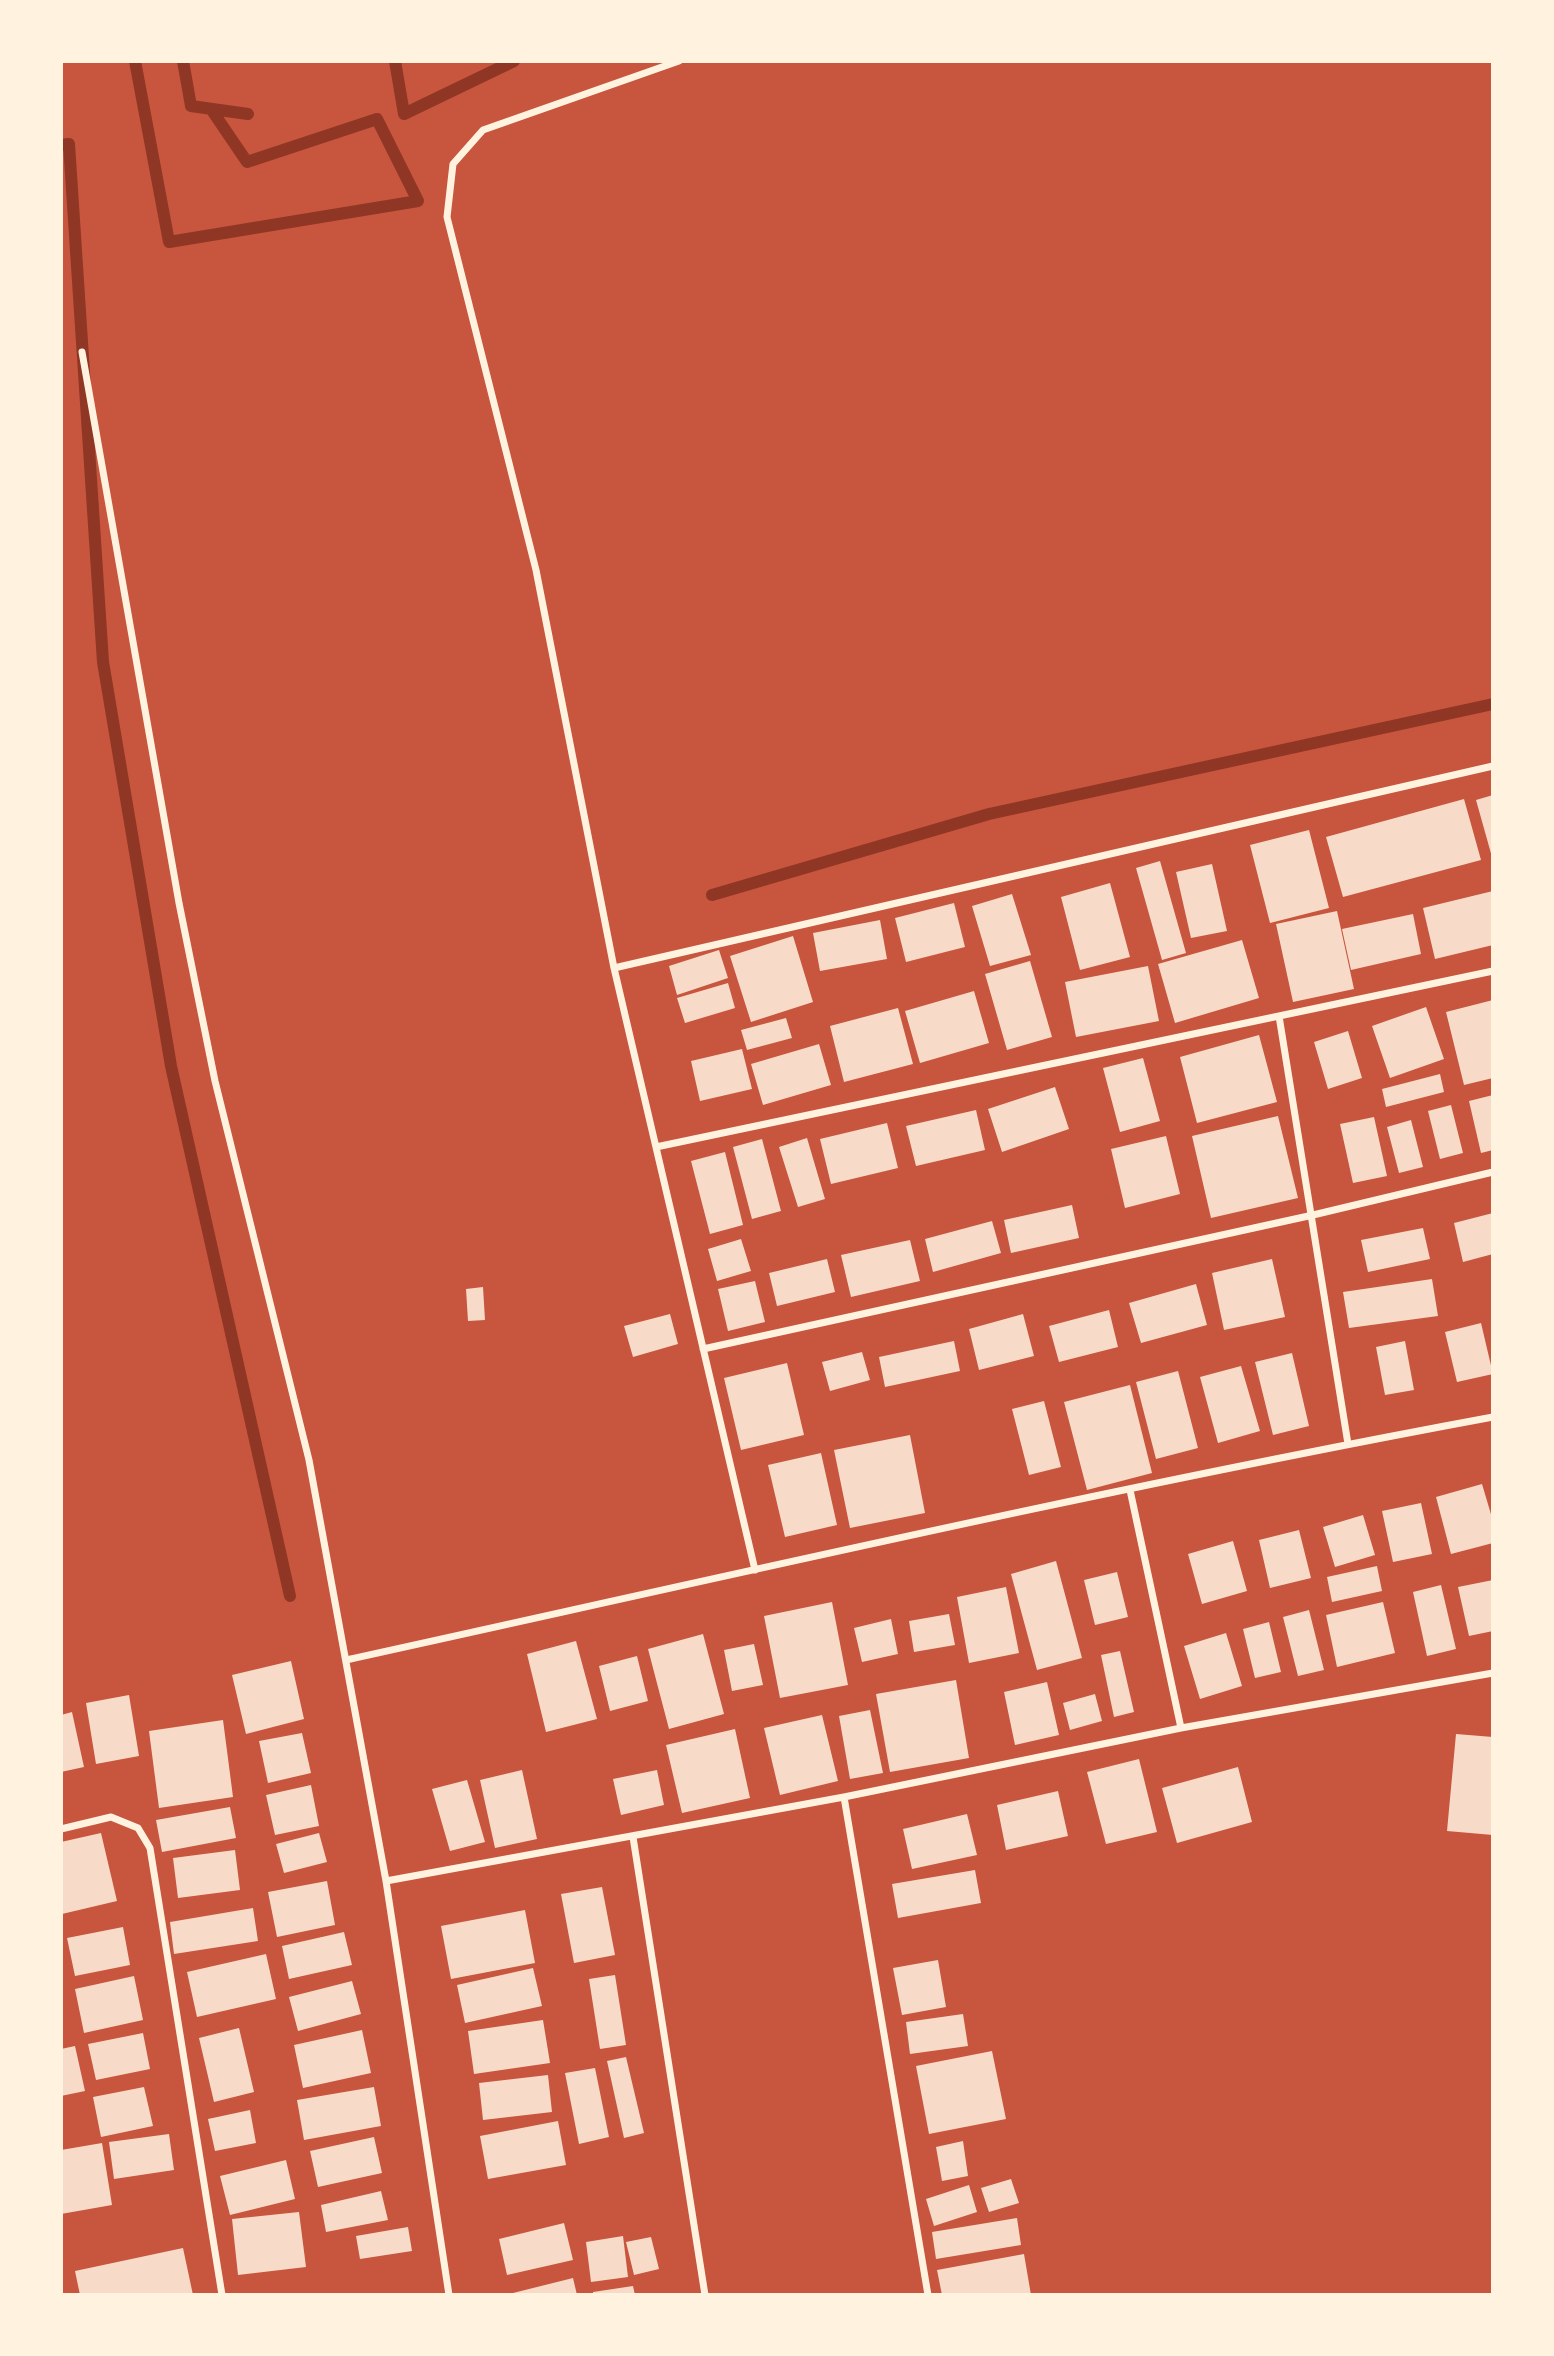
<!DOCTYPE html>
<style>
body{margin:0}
#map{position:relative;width:1554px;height:2356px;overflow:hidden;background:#c8553d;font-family:"Public Sans",sans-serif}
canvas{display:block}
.frame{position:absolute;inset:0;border:63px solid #fff3e0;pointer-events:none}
</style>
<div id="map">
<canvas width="1554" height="2356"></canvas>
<div class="frame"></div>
</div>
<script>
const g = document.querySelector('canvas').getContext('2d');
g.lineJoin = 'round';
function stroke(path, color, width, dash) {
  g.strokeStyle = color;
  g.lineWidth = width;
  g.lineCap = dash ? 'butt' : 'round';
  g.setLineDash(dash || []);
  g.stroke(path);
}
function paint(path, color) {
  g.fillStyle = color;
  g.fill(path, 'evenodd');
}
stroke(new Path2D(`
 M 135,61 L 169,242 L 418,201 L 377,119 L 247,162 L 211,109
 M 183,61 L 191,106 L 248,114
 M 395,61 L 404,114 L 514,61
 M 61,145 L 69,144 L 103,662 L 171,1066 L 290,1596
 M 712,895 L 989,814 L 1493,704`), '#8f3625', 12);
paint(new Path2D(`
 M 1493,795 L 1493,857 L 1492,857 L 1476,800 Z
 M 1464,799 L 1481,860 L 1343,897 L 1326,837 Z
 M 1309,830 L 1329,908 L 1270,923 L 1250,845 Z
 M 1160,861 L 1186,953 L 1162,960 L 1136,868 Z
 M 1212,864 L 1227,931 L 1191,938 L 1176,872 Z
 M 1110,883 L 1130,957 L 1080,970 L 1061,897 Z
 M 1493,891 L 1493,945 L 1435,959 L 1423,908 Z
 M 1012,894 L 1031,955 L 990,966 L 972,906 Z
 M 954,903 L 965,947 L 906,962 L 895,918 Z
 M 1337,911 L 1354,989 L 1293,1002 L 1276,924 Z
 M 1413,914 L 1421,954 L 1351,970 L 1342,929 Z
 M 880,920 L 887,959 L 820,971 L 813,933 Z
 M 793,936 L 813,1002 L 751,1022 L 730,956 Z
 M 1242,940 L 1259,998 L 1175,1023 L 1158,964 Z
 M 719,950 L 728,978 L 677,995 L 669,966 Z
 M 1030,961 L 1052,1037 L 1007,1050 L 985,974 Z
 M 1148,966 L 1159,1021 L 1076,1037 L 1065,982 Z
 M 728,983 L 735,1008 L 685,1023 L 677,998 Z
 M 974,991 L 989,1043 L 920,1063 L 905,1011 Z
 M 1493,1000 L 1493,1078 L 1464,1085 L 1446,1012 Z
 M 1426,1007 L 1444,1059 L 1390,1078 L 1372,1026 Z
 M 898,1008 L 913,1064 L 844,1082 L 830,1026 Z
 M 786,1018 L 792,1038 L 747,1050 L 741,1030 Z
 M 1348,1031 L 1362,1078 L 1328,1089 L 1314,1042 Z
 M 1259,1035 L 1277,1102 L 1197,1123 L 1180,1057 Z
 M 819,1044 L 831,1085 L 763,1105 L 751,1064 Z
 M 742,1049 L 752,1089 L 700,1101 L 691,1061 Z
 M 1143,1058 L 1160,1121 L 1120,1132 L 1103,1068 Z
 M 1440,1074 L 1444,1092 L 1386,1107 L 1382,1089 Z
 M 1055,1087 L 1069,1129 L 1002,1152 L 988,1109 Z
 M 1493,1095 L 1493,1150 L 1481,1153 L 1469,1101 Z
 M 1451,1105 L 1463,1153 L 1440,1159 L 1428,1111 Z
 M 976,1110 L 985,1150 L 916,1166 L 906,1126 Z
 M 1278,1116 L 1298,1198 L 1211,1218 L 1192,1136 Z
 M 1374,1117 L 1387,1176 L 1353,1183 L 1340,1124 Z
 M 1411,1120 L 1423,1167 L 1399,1173 L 1387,1127 Z
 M 887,1123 L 898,1168 L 831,1184 L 820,1139 Z
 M 1166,1136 L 1180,1194 L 1125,1208 L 1111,1149 Z
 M 807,1138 L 825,1199 L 798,1207 L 779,1147 Z
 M 762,1139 L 781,1211 L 752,1219 L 733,1147 Z
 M 725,1152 L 743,1225 L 710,1234 L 691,1161 Z
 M 1072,1205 L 1079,1238 L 1011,1253 L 1004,1220 Z
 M 1493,1213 L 1493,1254 L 1463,1262 L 1454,1223 Z
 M 992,1221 L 1001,1253 L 933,1272 L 925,1239 Z
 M 1423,1228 L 1430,1259 L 1368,1272 L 1361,1240 Z
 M 741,1239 L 751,1271 L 717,1281 L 708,1249 Z
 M 910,1240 L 920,1281 L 851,1297 L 841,1255 Z
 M 827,1259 L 835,1292 L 777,1306 L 769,1273 Z
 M 1272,1259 L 1285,1317 L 1224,1330 L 1212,1273 Z
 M 1432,1279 L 1438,1316 L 1349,1328 L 1343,1292 Z
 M 755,1281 L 765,1322 L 728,1331 L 718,1289 Z
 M 1196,1284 L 1207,1325 L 1141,1343 L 1129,1303 Z
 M 483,1287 L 485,1320 L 468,1321 L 466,1289 Z
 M 1109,1310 L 1118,1347 L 1059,1362 L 1049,1326 Z
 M 670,1314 L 678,1344 L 633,1357 L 624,1326 Z
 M 1023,1314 L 1034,1356 L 979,1370 L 969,1329 Z
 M 1481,1323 L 1493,1374 L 1457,1382 L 1445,1332 Z
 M 954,1341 L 960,1371 L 885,1387 L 879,1357 Z
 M 1405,1341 L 1414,1390 L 1385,1395 L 1376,1347 Z
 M 862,1352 L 870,1380 L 830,1391 L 822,1362 Z
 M 1292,1353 L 1309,1426 L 1273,1435 L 1255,1362 Z
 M 787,1363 L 804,1435 L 741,1450 L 724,1378 Z
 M 1241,1366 L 1260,1431 L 1218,1443 L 1200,1377 Z
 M 1178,1371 L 1198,1448 L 1156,1459 L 1136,1382 Z
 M 1130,1385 L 1152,1473 L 1087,1490 L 1064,1402 Z
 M 1044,1401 L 1061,1467 L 1029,1475 L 1012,1409 Z
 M 910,1435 L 925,1513 L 850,1528 L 834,1450 Z
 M 821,1453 L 837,1525 L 785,1537 L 768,1465 Z
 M 1482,1484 L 1493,1521 L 1493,1543 L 1451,1554 L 1436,1497 Z
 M 1421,1503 L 1432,1554 L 1393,1562 L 1382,1511 Z
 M 1363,1515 L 1375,1555 L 1335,1567 L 1323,1527 Z
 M 1299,1530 L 1311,1578 L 1270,1588 L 1259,1540 Z
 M 1233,1541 L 1247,1591 L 1202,1604 L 1188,1554 Z
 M 1056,1561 L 1082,1658 L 1037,1670 L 1011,1574 Z
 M 1377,1566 L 1382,1591 L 1332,1602 L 1327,1577 Z
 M 1117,1572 L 1128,1617 L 1095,1625 L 1084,1580 Z
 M 1493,1580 L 1493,1631 L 1469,1636 L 1458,1587 Z
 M 1441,1585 L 1456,1649 L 1427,1656 L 1413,1592 Z
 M 1006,1587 L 1019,1653 L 969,1663 L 957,1597 Z
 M 832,1602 L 848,1685 L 780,1698 L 764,1616 Z
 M 1383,1602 L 1395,1653 L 1337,1667 L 1326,1615 Z
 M 1309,1610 L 1324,1670 L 1298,1676 L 1283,1617 Z
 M 949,1614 L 955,1645 L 914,1652 L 909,1621 Z
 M 891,1619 L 898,1654 L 862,1662 L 854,1628 Z
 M 1269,1622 L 1281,1672 L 1255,1678 L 1243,1629 Z
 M 1226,1633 L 1242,1686 L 1200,1699 L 1184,1646 Z
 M 703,1634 L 724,1714 L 669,1729 L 648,1649 Z
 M 576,1641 L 597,1719 L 546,1732 L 527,1654 Z
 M 754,1644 L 763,1685 L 732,1691 L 724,1650 Z
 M 1120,1651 L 1134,1712 L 1114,1717 L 1101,1655 Z
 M 637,1656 L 648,1701 L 610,1711 L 599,1666 Z
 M 291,1661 L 304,1719 L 246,1734 L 232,1675 Z
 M 956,1680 L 969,1758 L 890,1772 L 876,1694 Z
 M 1047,1682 L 1059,1735 L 1015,1745 L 1004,1692 Z
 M 1095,1694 L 1102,1721 L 1070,1730 L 1063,1703 Z
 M 129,1695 L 139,1756 L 96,1764 L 86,1703 Z
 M 870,1710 L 883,1773 L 850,1779 L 839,1716 Z
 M 72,1712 L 84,1767 L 61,1772 L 61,1715 Z
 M 822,1715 L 838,1781 L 780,1795 L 764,1728 Z
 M 223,1720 L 233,1797 L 159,1808 L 149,1731 Z
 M 735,1729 L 750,1798 L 682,1813 L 666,1745 Z
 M 302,1733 L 311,1773 L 268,1783 L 259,1741 Z
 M 1456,1734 L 1493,1737 L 1493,1835 L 1447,1831 Z
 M 1139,1759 L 1157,1832 L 1106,1844 L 1087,1772 Z
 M 1238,1767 L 1252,1822 L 1177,1843 L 1162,1788 Z
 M 522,1770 L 537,1839 L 495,1848 L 480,1780 Z
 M 657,1770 L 664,1805 L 621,1815 L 613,1779 Z
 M 467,1780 L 485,1842 L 450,1851 L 432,1789 Z
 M 311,1785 L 319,1826 L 275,1835 L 266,1795 Z
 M 1058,1791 L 1068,1836 L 1006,1850 L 997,1805 Z
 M 230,1807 L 236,1838 L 162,1852 L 156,1820 Z
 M 967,1814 L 977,1855 L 912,1869 L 903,1829 Z
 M 101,1833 L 117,1901 L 62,1914 L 61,1842 Z
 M 319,1833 L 327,1862 L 284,1873 L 276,1844 Z
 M 235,1850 L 240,1890 L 178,1898 L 173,1858 Z
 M 975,1870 L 981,1903 L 898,1918 L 892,1884 Z
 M 327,1881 L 335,1925 L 277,1937 L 268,1892 Z
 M 602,1887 L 615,1955 L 574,1963 L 561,1894 Z
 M 253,1908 L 258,1941 L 174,1954 L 170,1922 Z
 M 525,1910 L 535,1963 L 451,1979 L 441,1926 Z
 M 123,1927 L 130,1965 L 75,1976 L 67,1938 Z
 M 344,1932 L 352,1965 L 289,1979 L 282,1946 Z
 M 266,1954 L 276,1999 L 197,2017 L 187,1972 Z
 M 938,1960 L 946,2007 L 902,2015 L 893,1968 Z
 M 533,1968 L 542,2006 L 465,2023 L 457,1985 Z
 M 615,1975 L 626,2045 L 600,2049 L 589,1979 Z
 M 134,1976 L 143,2020 L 84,2033 L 75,1989 Z
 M 352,1981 L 361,2014 L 298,2031 L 289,1997 Z
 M 963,2014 L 968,2046 L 910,2054 L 906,2022 Z
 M 543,2020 L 550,2063 L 474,2074 L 468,2031 Z
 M 239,2028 L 254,2092 L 214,2102 L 199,2038 Z
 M 362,2030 L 371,2073 L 303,2088 L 294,2045 Z
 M 143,2033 L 150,2069 L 96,2080 L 88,2044 Z
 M 75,2046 L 85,2091 L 61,2096 L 61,2049 Z
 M 992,2051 L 1006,2119 L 929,2134 L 916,2066 Z
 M 626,2057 L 644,2133 L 624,2138 L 607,2061 Z
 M 595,2068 L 609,2137 L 579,2144 L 565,2073 Z
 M 548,2075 L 552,2112 L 483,2120 L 479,2083 Z
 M 144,2087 L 153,2126 L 101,2137 L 93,2097 Z
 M 374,2087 L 381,2126 L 304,2140 L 297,2100 Z
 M 250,2110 L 256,2143 L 215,2151 L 208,2119 Z
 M 558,2121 L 566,2165 L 488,2179 L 480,2136 Z
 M 169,2134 L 174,2170 L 114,2179 L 109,2142 Z
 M 374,2137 L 382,2173 L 318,2187 L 310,2151 Z
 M 963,2141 L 968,2176 L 942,2181 L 936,2147 Z
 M 102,2143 L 112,2205 L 61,2214 L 61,2150 Z
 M 286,2160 L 295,2199 L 230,2215 L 220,2176 Z
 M 1011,2179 L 1019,2203 L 989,2212 L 981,2188 Z
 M 969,2185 L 977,2212 L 934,2226 L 926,2199 Z
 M 381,2191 L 388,2220 L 326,2232 L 321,2205 Z
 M 299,2212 L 306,2267 L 238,2275 L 232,2219 Z
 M 1017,2218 L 1021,2245 L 936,2259 L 932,2232 Z
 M 564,2223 L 573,2260 L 507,2275 L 499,2239 Z
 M 408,2227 L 412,2251 L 360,2259 L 356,2236 Z
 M 623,2236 L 628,2277 L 591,2282 L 586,2242 Z
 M 651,2237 L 659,2269 L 634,2275 L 626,2242 Z
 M 183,2248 L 193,2295 L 80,2295 L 75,2271 Z
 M 1024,2254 L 1031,2295 L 942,2295 L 937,2270 Z
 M 573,2278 L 577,2295 L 509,2295 L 509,2294 Z
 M 633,2286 L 635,2295 L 593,2295 L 593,2292 Z`), '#f7dbc8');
stroke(new Path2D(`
 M 679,61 L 483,130 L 453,164 L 447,217 L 536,570 L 614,968 L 755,1570
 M 82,352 L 179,903 L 215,1081 L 309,1460 L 386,1881 L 449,2295
 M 614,968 L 1493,766
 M 1279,1016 L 1348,1444
 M 656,1147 L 1493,971
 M 703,1349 L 1313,1215 L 1493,1172
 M 1130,1490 L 1181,1728
 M 346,1660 C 728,1576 1109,1488 1493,1417
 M 844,1797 L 928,2295
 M 61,1829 L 111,1817 L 138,1828 L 150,1848 L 222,2295
 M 633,1837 L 705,2295
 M 386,1881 L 844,1797 L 1181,1728 L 1493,1673`), '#fff3e0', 7);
</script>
